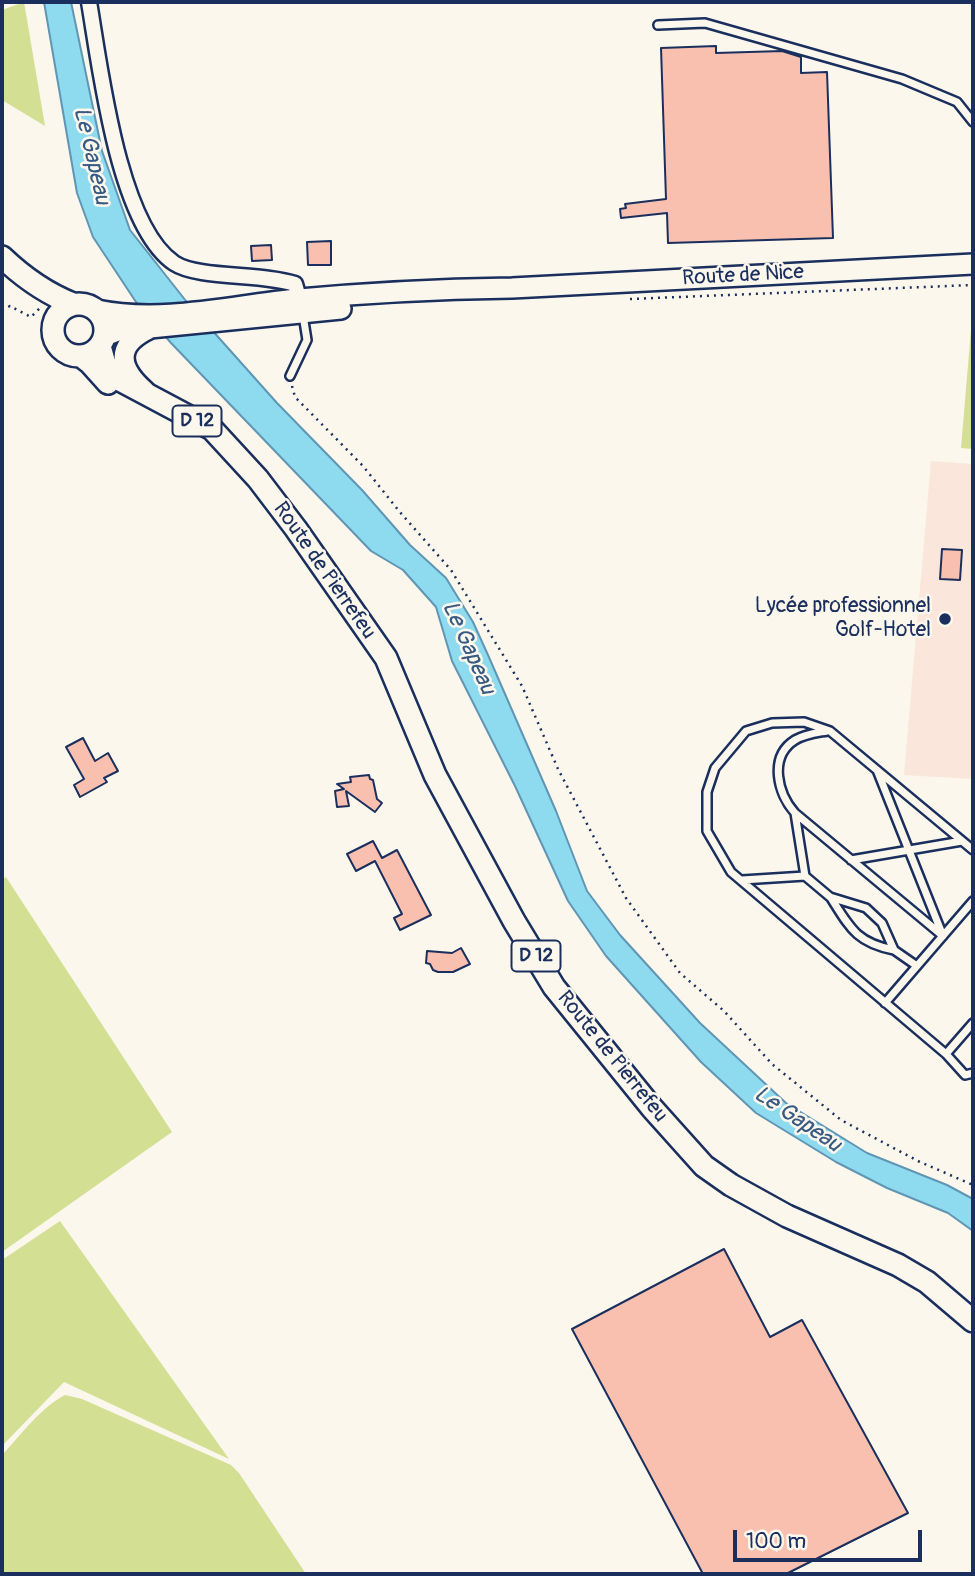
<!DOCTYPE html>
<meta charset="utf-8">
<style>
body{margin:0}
#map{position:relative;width:975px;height:1576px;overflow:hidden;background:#fbf7ec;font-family:Pangolin,sans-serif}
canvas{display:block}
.frame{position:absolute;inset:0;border:4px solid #1b2f5e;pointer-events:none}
.scale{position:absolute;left:733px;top:1530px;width:189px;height:32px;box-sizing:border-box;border:4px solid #1b2f5e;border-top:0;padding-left:9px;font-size:21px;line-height:24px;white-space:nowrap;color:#1b2f5e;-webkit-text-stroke:5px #fbf7ec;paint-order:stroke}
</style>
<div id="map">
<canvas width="975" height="1576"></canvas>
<div class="frame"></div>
<div class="scale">100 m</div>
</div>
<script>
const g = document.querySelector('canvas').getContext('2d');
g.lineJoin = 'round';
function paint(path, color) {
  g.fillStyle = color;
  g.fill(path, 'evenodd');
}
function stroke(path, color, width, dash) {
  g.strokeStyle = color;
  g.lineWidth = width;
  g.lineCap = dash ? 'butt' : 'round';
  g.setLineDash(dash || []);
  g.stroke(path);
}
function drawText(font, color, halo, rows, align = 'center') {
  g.font = font + ' Pangolin,sans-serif';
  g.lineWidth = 5;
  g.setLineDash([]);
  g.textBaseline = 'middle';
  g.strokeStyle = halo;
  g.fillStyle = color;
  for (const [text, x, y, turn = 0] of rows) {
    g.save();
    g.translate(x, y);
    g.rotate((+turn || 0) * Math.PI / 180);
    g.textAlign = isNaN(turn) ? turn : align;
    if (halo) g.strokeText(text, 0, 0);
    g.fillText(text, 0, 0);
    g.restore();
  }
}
paint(new Path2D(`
 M 931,461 L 973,464 L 973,779 L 904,775 Z`), '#fae6da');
paint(new Path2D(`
 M 24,2 L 45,126 L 2,100 L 2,10 Z
 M 972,318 L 973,318 L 973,449 L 961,448 Z
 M 6,877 L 172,1132 L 2,1252 L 2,880 Z
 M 60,1221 L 229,1459 L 64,1382 L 2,1446 L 2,1260 Z
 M 65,1395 L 82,1399 L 231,1465 L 239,1473 L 306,1574 L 2,1574 L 2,1455 C 21,1435 40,1408 65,1395 Z`), '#d3df92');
const water = new Path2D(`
 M 44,2 L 71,2 L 102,151 L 130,230 L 186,301 L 277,403 L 362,490 L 410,545 L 446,578 L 473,622 L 488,655 L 556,811 L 587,891 L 620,935 L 700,1023 L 786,1103 L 867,1153 L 947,1185 L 973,1199 L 973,1231 L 948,1213 L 887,1188 L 836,1162 L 756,1113 L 701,1062 L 606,956 L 568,901 L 515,786 L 452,661 L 436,607 L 403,570 L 371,551 L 171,343 L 136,302 L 93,237 L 77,193 Z`);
paint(water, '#8edaee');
stroke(water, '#6096b4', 2);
const building = new Path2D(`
 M 716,46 L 716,53 L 782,51 L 801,57 L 801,73 L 827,72 L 833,238 L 668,243 L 667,213 L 621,218 L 620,209 L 626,208 L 625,204 L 666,199 L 661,48 Z
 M 331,241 L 331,265 L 308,265 L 307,242 Z
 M 271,245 L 272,260 L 252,261 L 251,246 Z
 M 942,549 L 962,550 L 960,580 L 940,579 Z
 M 83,738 L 95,761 L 108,753 L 118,771 L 104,778 L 107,782 L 80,797 L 74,785 L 84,779 L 66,747 Z
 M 369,775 L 370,779 L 373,780 L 377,799 L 382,803 L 375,812 L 346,791 L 349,806 L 337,807 L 335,791 L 344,789 L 337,784 L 351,782 L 350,777 Z
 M 373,841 L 382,858 L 397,850 L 431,915 L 400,930 L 394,918 L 402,914 L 375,861 L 356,871 L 347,854 Z
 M 461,948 L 470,964 L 453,972 L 438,972 L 433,970 L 430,964 L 426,963 L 427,951 L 452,953 Z
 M 724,1249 L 770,1337 L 802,1320 L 908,1513 L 786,1574 L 703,1574 L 572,1329 Z`);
paint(building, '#f9c0af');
stroke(building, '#1b2f5e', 2);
const service = new Path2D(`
 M 658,25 L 705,23 L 902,79 L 957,102 L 973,122
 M 290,376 L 307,340 L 303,315
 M 827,731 C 816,733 805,734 795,740 C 768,757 778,794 795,813 L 943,936 L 877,770
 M 795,813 L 805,876
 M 973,850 L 830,731 L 804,722 L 772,723 L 746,731 L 715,768 L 707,792 L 707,831 L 731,872 L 946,1054 L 973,1023
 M 851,860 L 962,841
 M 742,880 L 805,876 L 830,897 L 866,908 L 882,923 L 894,950 L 917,966
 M 831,898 C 850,928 857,943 894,950
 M 885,1003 L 973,901
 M 946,1054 L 965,1075 L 973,1073`);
const minor = new Path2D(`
 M 89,2 C 100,66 118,225 174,263 C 198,279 262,273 295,284 L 301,305`);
const secondary = new Path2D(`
 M 97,310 C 159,323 226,307 288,300 C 362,293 437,289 512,288 L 973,264
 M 105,336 L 123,329 L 150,328 L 341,309
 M 145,391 C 119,368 114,346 149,329`);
const primary = new Path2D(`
 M 2,257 C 24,278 45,293 73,304
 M53 330a26 26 0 1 1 52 0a26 26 0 1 1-52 0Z
 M 100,346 L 105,364 L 118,379 L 212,429 L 258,479 L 296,529 L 386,658 L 435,775 L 514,921 L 554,987 L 652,1108 L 704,1166 L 731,1185 L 787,1216 L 898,1265 L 927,1282 L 973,1321
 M 81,356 L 90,363 L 108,383`);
stroke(service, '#1b2f5e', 12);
stroke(minor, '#1b2f5e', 19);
stroke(secondary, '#1b2f5e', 24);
stroke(primary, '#1b2f5e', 26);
stroke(new Path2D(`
 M 630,299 L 973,285
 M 2,310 L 10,306 L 31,317 L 42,306
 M 292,386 L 295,397 L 363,466 L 399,511 L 451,570 L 522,686 L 558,769 L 626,898 L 680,973 L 724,1011 L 772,1064 L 841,1120 L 918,1161 L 973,1185`), '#1b2f5e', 2.5, [2, 5]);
stroke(service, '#fbf7ec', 7);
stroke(minor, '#fbf7ec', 14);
stroke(secondary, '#fbf7ec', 19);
stroke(primary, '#fbf7ec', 21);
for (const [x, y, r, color] of [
 [945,619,7,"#1b2f5e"]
]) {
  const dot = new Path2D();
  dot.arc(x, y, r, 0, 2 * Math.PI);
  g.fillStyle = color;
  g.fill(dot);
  stroke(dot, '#fbf7ec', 2.5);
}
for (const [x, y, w] of [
 [197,421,49],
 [536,956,49]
]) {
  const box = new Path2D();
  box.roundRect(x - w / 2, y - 15.5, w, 31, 5);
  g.fillStyle = '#fbf7ec';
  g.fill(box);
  stroke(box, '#1b2f5e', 2);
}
drawText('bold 19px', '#1b2f5e', null, [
 ["D 12",197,421],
 ["D 12",536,956]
]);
drawText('21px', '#1b2f5e', '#fbf7ec', [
 ["Route de Nice",743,276,-3],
 ["Route de Pierrefeu",324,571,55],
 ["Route de Pierrefeu",612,1057,51]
]);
drawText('21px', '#1b2f5e', '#fbf7ec', [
 ["Lycée professionnel",931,607],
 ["Golf-Hotel",931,631]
], 'right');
drawText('italic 23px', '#385a82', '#fbf7ec', [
 ["Le Gapeau",91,156,77],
 ["Le Gapeau",468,648,66],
 ["Le Gapeau",797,1120,34]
]);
</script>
